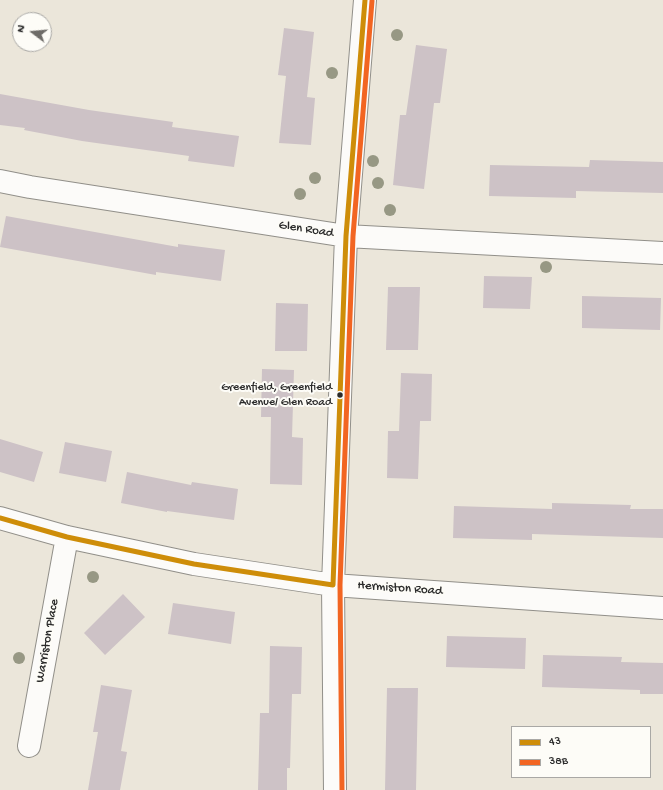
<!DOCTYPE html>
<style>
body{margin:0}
#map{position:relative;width:663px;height:790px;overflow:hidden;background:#ebe6da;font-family:"Gochi Hand",sans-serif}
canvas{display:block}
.legend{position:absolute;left:511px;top:726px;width:140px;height:52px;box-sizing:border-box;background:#fdfcf7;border:1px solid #a9a8a5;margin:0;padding:5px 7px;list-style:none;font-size:12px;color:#2b2b2b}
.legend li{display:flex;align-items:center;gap:8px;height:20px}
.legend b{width:20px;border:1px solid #a9a8a5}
.north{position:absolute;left:12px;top:12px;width:40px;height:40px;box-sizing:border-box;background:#fdfcf7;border:1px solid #a9a8a5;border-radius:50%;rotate:286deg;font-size:11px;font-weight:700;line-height:16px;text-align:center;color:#2b2b2b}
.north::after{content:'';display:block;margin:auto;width:14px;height:18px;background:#6e6c68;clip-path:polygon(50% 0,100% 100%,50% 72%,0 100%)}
</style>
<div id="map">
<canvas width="663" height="790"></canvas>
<ul class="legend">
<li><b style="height:5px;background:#ce8d09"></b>43</li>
<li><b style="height:5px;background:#f26522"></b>38B</li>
</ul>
<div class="north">N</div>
</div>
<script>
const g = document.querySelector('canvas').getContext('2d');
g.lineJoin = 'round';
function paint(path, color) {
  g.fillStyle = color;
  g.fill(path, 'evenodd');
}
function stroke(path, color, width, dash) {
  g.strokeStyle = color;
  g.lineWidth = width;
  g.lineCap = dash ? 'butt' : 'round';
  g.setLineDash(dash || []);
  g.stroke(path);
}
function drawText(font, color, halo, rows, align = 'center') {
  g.font = font + ' "Gochi Hand",sans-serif';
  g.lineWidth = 4;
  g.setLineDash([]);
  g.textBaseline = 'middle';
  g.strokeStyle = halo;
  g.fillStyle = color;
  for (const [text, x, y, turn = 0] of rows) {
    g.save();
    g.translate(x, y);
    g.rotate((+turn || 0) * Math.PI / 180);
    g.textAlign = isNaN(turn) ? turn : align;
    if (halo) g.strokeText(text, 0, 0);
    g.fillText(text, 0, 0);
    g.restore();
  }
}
paint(new Path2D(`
 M 284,28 L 314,32 L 307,97 L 315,98 L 311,145 L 279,143 L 286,76 L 278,75 Z
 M 416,45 L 447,49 L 440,103 L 434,103 L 424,189 L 393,185 L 400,115 L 406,115 Z
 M 0,94 L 89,110 L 173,122 L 172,127 L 239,136 L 234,167 L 188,161 L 189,156 L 82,141 L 24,130 L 25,128 L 0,125 Z
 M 590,160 L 663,162 L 663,193 L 576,191 L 576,198 L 489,196 L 490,165 L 589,167 Z
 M 6,216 L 178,247 L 178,244 L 225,250 L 221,281 L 156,272 L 156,275 L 0,247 Z
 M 484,276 L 532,277 L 530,309 L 483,308 Z
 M 388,287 L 420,287 L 418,350 L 386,350 Z
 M 582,296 L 661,298 L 660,330 L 582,328 Z
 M 276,303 L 308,304 L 307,351 L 275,351 Z
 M 262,369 L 294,370 L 292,437 L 303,438 L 302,485 L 270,484 L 271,417 L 261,417 Z
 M 401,373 L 432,374 L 431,421 L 420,421 L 418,479 L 387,478 L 388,431 L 399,431 Z
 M 0,439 L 43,452 L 34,482 L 0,472 Z
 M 65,442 L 112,451 L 106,482 L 59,473 Z
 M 127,472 L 191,485 L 192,482 L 238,489 L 234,520 L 167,511 L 167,512 L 121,503 Z
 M 552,503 L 631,505 L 630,509 L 663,509 L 663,538 L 532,534 L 532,540 L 453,538 L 454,506 L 552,509 Z
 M 123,594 L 145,617 L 105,655 L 84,633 Z
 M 173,603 L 235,612 L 231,644 L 168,634 Z
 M 447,636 L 526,638 L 525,669 L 446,667 Z
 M 270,646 L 302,647 L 301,694 L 292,694 L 290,768 L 287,768 L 287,790 L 258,790 L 260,713 L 269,713 Z
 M 543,655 L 622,657 L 621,662 L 663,663 L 663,694 L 640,694 L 640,690 L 542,687 Z
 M 101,685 L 132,690 L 121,751 L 127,752 L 120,790 L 88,790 L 98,732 L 93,732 Z
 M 387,688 L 418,688 L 416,790 L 385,790 Z`), '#cdc2c6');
const minor = new Path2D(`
 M 0,181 L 30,187 L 346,236 L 663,253
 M 0,518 L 67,537 L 194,564 L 333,585 L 663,608
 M 29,746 L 67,537
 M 335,790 L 333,585 L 346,236 L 365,0`);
stroke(minor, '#918f89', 24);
stroke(minor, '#fcfbf9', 22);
stroke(new Path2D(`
 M 0,518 L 67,537 L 194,564 L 333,585
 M 333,585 L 346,236 L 365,0`), '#ce8d09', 5);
stroke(new Path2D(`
 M 342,790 L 340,585 L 353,236 L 372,1`), '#f26522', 5);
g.fillStyle = '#979884';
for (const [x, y] of [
 [397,35],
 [332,73],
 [373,161],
 [315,178],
 [378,183],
 [300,194],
 [390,210],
 [546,267],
 [93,577],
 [19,658]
]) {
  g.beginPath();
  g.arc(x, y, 6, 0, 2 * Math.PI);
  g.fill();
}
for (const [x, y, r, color] of [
 [340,395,3.5,"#2b2b2b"]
]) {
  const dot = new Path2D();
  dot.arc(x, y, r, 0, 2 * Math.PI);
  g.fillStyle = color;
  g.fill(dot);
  stroke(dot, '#fdfcf7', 1.5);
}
drawText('12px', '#2b2b2b', '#fdfcf7', [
 ["Greenfield, Greenfield",332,388],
 ["Avenue/ Glen Road",332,403]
], 'right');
drawText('13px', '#2b2b2b', '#fdfcf7', [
 ["Glen Road",306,230,9],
 ["Hermiston Road",400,589,4],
 ["Warriston Place",48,641,-80]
]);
</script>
